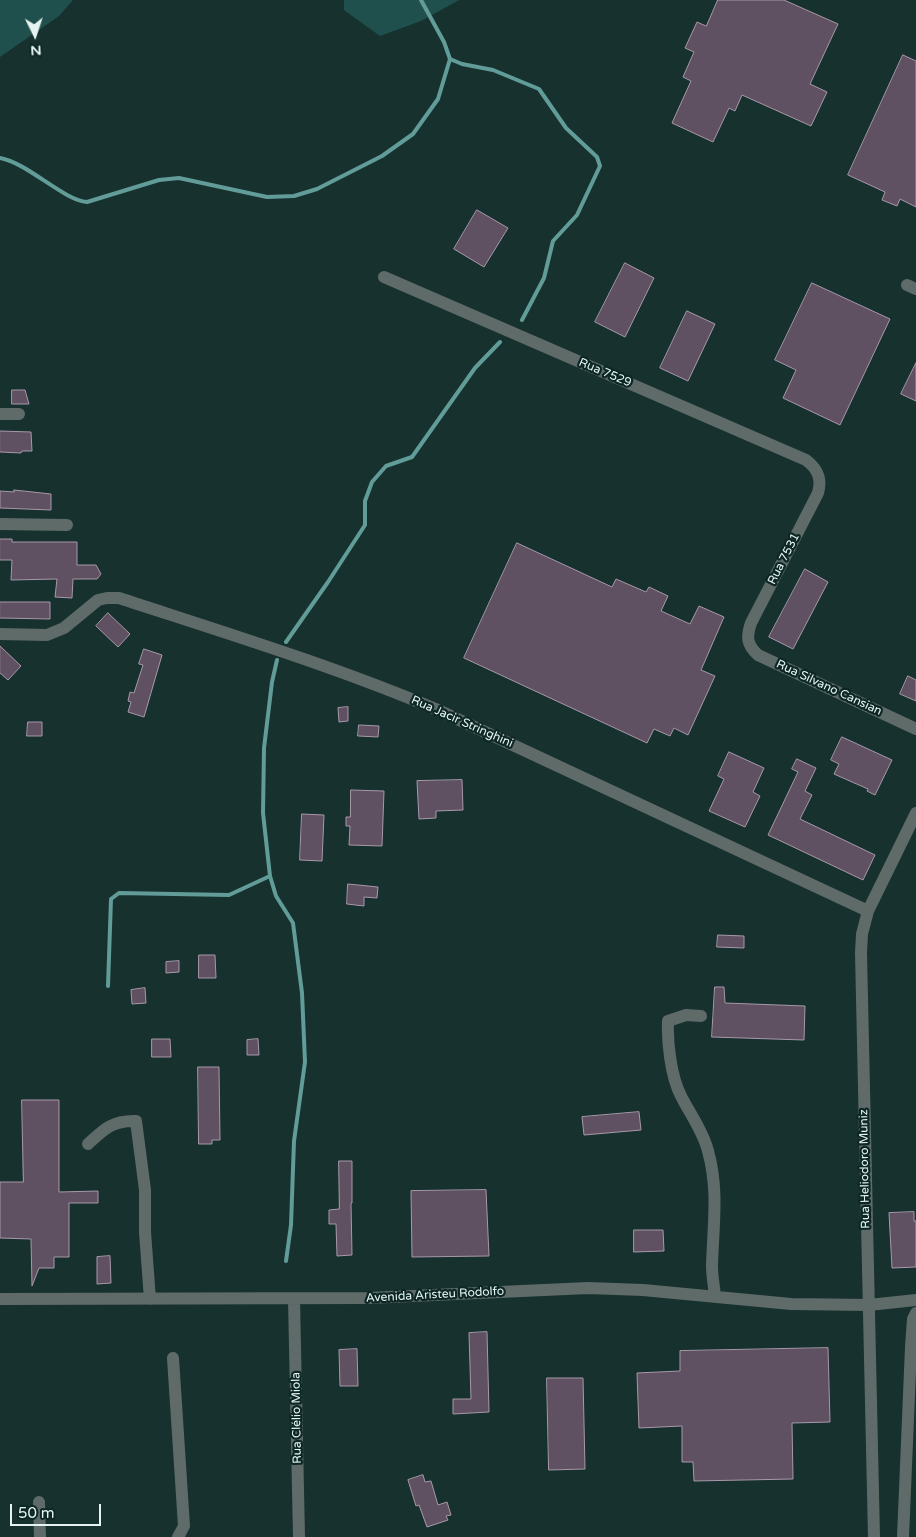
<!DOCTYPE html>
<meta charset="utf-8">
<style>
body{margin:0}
#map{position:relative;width:916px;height:1537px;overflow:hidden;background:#17312f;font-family:"Varela Round",sans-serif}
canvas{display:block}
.north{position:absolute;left:10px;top:10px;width:50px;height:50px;-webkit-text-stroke:4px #0c2725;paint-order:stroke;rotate:176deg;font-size:14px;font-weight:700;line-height:20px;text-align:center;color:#e5f4f2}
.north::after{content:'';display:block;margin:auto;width:18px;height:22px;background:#e5f4f2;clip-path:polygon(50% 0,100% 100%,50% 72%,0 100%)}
.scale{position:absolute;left:10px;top:1504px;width:91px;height:22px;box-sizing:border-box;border:2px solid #e5f4f2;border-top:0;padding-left:6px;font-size:15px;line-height:18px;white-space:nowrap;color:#e5f4f2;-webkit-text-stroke:4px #0c2725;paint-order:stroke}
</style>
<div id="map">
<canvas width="916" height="1537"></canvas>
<div class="north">N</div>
<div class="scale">50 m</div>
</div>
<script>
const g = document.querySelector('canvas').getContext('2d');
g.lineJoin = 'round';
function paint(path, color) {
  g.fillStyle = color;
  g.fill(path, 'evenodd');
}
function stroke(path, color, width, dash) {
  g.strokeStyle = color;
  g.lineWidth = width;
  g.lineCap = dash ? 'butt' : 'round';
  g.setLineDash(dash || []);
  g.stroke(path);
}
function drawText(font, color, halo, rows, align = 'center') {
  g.font = font + ' "Varela Round",sans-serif';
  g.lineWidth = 4.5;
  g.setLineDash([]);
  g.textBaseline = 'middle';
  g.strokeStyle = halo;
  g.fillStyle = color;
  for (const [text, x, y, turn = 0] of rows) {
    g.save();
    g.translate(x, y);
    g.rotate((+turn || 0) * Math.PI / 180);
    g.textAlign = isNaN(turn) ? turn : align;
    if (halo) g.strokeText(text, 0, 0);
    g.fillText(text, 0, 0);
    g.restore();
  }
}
paint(new Path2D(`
 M 0,0 L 73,0 L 59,16 L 0,57 Z
 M 344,0 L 459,0 L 421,21 L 380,36 L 344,10 Z`), '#20504d');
stroke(new Path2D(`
 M 450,59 L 462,64 L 493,70 L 539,89 L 566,128 L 597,157 L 600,166 L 577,215 L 553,241 L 544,278 L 522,320
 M 0,158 C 28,163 63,200 87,202 L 159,180 L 179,178 L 267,197 L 294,196 L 317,189 L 382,156 L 413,134 L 438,99 L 450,59 L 444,42 L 421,0
 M 286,642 L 328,582 L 365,525 L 365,501 L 372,482 L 386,466 L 412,457 L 475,368 L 500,342
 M 277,660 L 272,682 L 264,748 L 263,813 L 270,876 L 276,896 L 293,923 L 302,993 L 305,1062 L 294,1141 L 291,1225 L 286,1261
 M 108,986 L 111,899 L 119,893 L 229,895 L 270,876`), '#619c98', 4);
const building = new Path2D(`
 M 718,0 L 784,0 L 838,24 L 810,84 L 827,92 L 811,126 L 742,95 L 735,111 L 729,108 L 713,142 L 672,123 L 691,81 L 683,77 L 694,52 L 685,48 L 697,22 L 706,26 Z
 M 903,55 L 916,61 L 916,207 L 900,199 L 897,206 L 882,200 L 885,192 L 848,175 Z
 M 477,210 L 508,228 L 484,267 L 454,249 Z
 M 625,263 L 654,278 L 625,337 L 595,322 Z
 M 812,283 L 890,319 L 840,425 L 783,398 L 796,370 L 775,360 Z
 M 687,311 L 715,324 L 688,381 L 660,368 Z
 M 916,363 L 916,401 L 901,394 Z
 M 12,390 L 25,390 L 29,404 L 12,404 Z
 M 0,431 L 31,432 L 32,451 L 22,451 L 21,453 L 0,452 Z
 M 14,490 L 51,494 L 51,510 L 0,508 L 0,491 L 14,492 Z
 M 0,539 L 12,539 L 12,542 L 77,542 L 77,565 L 96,565 L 101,574 L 97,579 L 73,579 L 72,598 L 55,597 L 57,579 L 11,580 L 12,560 L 0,560 Z
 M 517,543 L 612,587 L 616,579 L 646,592 L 649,587 L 668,596 L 661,611 L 690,624 L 699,606 L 724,617 L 701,670 L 715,676 L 688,735 L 674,728 L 670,736 L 654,729 L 647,743 L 464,658 Z
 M 805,569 L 828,582 L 793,649 L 769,637 Z
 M 0,602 L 50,602 L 50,619 L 0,618 Z
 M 108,613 L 130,634 L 118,647 L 96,626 Z
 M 0,646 L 21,666 L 8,680 L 0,673 Z
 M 144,649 L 162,655 L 144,717 L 128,712 L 131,702 L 128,701 L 130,692 L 134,693 L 143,665 L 139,664 Z
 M 908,676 L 916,680 L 916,701 L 900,694 Z
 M 348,707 L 348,721 L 339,722 L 338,708 Z
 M 28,722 L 42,722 L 42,736 L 27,736 Z
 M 359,725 L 379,726 L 378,737 L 358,736 Z
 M 842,737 L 892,760 L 875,795 L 867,791 L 868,789 L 834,774 L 839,764 L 831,760 Z
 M 729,752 L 764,768 L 753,792 L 760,796 L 745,827 L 709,811 L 724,779 L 718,776 Z
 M 797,759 L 816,768 L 805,791 L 812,795 L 800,819 L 875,855 L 863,880 L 768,835 L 798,772 L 792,769 Z
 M 462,780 L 463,810 L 436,811 L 436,818 L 419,819 L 417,781 Z
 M 351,790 L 384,791 L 382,846 L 349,845 L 350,826 L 346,826 L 346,817 L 350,817 Z
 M 302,814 L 324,815 L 322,861 L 300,860 Z
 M 348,884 L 378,887 L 377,898 L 364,897 L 364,906 L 347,904 Z
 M 718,935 L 744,936 L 744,948 L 717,947 Z
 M 199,955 L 215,955 L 216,978 L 199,978 Z
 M 179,961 L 179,972 L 166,973 L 166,962 Z
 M 715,987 L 724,987 L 725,1003 L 805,1006 L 804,1040 L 712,1037 Z
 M 145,988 L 146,1003 L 132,1004 L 131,990 Z
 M 152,1039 L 170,1039 L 171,1057 L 152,1057 Z
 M 258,1039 L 259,1055 L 247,1055 L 247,1040 Z
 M 198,1067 L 219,1067 L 220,1140 L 212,1140 L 212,1144 L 199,1144 Z
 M 22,1100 L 59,1100 L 59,1192 L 98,1191 L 98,1203 L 69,1203 L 69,1257 L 54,1257 L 54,1268 L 39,1268 L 32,1286 L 31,1239 L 0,1238 L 0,1182 L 23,1182 Z
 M 639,1112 L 641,1130 L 584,1135 L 582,1117 Z
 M 339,1161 L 352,1161 L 352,1203 L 351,1203 L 352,1255 L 337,1256 L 336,1224 L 329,1224 L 329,1210 L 339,1209 Z
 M 486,1190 L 489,1256 L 412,1257 L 411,1191 Z
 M 914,1212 L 914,1221 L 916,1221 L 916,1267 L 892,1268 L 889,1213 Z
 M 634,1230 L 663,1230 L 664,1251 L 634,1252 Z
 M 110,1256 L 111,1283 L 97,1284 L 97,1257 Z
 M 487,1332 L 489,1412 L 453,1414 L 453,1399 L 471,1399 L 469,1333 Z
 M 828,1348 L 830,1422 L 792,1423 L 793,1479 L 694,1481 L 693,1462 L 682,1462 L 682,1426 L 639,1428 L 637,1373 L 680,1371 L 680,1351 Z
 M 357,1349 L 358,1386 L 340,1386 L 339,1350 Z
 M 547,1378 L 583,1378 L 585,1469 L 549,1470 Z
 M 423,1475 L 425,1482 L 431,1481 L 438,1505 L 447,1502 L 451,1515 L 446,1516 L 448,1520 L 427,1527 L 419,1505 L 416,1506 L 408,1480 Z`);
paint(building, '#5f5162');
stroke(building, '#a898aa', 1);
stroke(new Path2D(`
 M 384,277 L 806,460 C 818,469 822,479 818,493 L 751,623 C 746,637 747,645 758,655 L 916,729
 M 907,285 L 916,289
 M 0,414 L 19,414
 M 0,524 L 67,525
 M 0,634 L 47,635 L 64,628 L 98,600 L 107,598 L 119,598 C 226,633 334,666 438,710 L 868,911
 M 701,1016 L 686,1015 L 668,1021 C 667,1042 671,1077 681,1096 C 690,1114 703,1131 708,1151 C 719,1190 713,1226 712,1266 C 712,1276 714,1286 715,1296
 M 88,1144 C 104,1129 113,1120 136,1121 L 145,1190 L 145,1232 L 150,1299
 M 0,1299 L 368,1298 L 588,1288 L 643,1290 L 791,1304 L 869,1305 L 916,1300
 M 294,1299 L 299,1537
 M 173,1358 L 184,1526 L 178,1537
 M 39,1502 L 40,1537
 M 874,1537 L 861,953 L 862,934 L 868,911 L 916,813
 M 903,1537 L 911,1347 L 913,1319 L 916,1313`), '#5f6b69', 12);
drawText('12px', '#e5f4f2', '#0c2725', [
 ["Rua 7529",605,373,23],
 ["Rua 7531",784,559,-63],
 ["Rua Silvano Cansian",829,688,25],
 ["Rua Jacir Stringhini",462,722,24],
 ["Rua Heliodoro Muniz",865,1169,-91],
 ["Avenida Aristeu Rodolfo",435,1295,-3],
 ["Rua Clélio Miola",297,1418,-91]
]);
</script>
